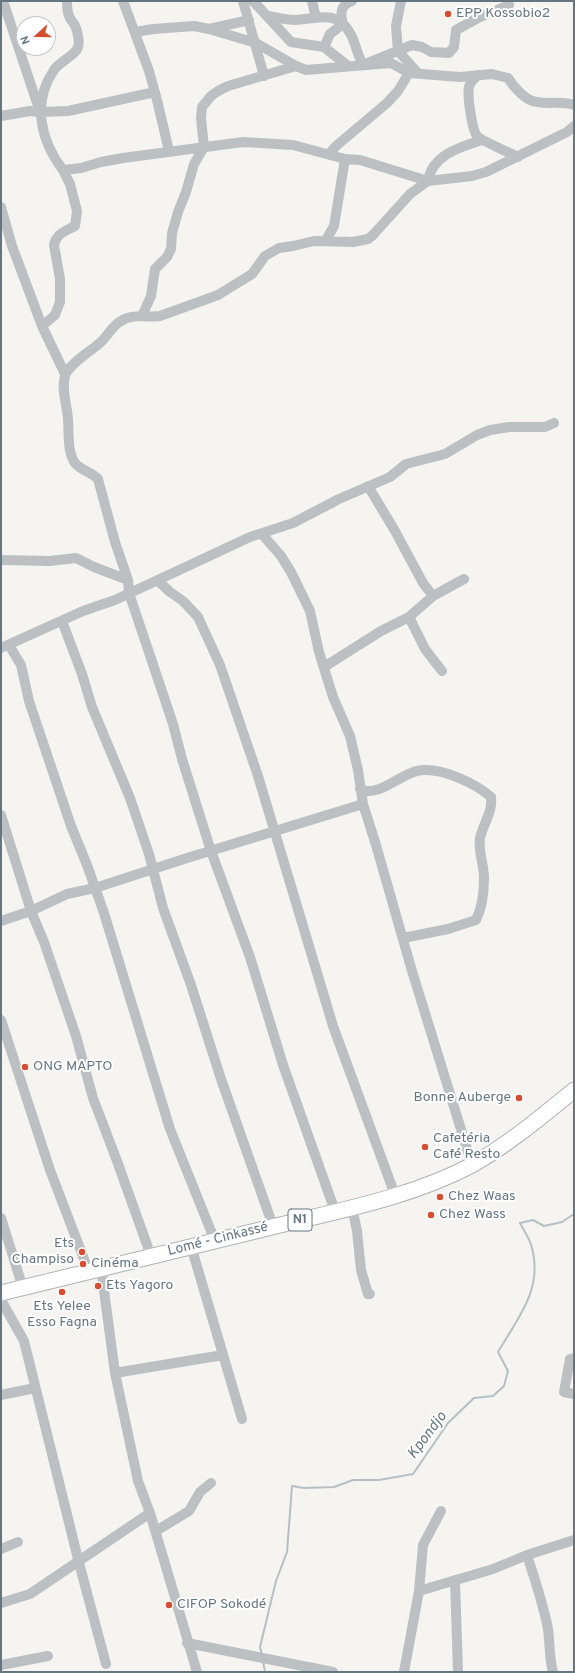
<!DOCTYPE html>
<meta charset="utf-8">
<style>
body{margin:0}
#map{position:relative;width:575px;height:1673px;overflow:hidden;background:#f5f4f1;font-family:Overpass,sans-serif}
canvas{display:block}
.frame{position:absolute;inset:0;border:2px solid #667680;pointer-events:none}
.north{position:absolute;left:16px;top:16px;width:40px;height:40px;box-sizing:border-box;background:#fff;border:1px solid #c2c8cc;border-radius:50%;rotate:249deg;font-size:11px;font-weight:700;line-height:16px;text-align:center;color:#667680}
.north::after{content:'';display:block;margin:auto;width:14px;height:18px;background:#d64d30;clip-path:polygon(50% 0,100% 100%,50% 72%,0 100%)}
</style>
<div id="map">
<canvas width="575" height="1673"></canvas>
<div class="frame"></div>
<div class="north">N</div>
</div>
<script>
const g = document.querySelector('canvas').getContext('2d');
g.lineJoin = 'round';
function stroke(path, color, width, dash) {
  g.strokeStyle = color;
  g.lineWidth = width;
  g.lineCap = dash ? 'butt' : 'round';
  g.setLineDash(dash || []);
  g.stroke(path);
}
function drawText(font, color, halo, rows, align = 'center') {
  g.font = font + ' Overpass,sans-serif';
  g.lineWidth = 4;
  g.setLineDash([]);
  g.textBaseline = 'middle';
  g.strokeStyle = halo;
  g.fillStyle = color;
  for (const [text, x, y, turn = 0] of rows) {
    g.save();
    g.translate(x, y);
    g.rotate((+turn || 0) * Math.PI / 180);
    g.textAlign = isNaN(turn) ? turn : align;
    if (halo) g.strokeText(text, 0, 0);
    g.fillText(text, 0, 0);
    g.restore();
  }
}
stroke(new Path2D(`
 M 262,1655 L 260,1647 L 276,1581 L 287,1552 L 292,1486 L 304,1488 L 334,1487 L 353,1480 L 379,1480 L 413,1474 L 448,1423 L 474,1398 L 493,1396 L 504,1386 L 508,1371 L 498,1352 C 518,1318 543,1289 532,1248 C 530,1239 524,1231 520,1223 L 533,1220 L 544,1226 L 562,1222 L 574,1214
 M 263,1661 L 265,1672`), '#b4c0c3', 2);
const highway = new Path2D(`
 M 1,1293 C 90,1271 179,1249 268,1228 C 336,1211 410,1198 472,1165 C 509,1144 541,1117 574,1090`);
stroke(highway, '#afb3b6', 17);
stroke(new Path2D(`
 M 67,1 C 67,6 67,11 69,16 C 70,19 72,21 74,24 C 77,28 80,42 78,47 C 76,55 59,62 54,70 C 32,102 40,140 63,170 L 81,168 L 101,162 L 123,158 L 243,142 L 293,145 L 345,159 L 360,160 L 428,181 L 472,176 L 486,172 L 567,132 L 574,126
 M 123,1 L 149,71 L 157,100 L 169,151
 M 243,1 L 264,76
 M 253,1 L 291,42 L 324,47 L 348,66
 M 312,1 L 316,18
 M 401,1 L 396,26 L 398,51 L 418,73
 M 268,16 C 277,17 286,20 295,20 C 317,19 337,9 350,33 C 356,43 357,55 363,65 L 412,45 L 422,47 L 431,52 L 449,53 L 454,47 L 456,30 L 478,18 L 509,5
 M 209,29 L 249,20
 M 135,32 L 153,29 L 194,26 L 209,29 L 256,43 L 296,66 L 306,70 L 391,63 L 409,73 L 460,77 L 492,74 L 508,78 C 513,86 522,96 530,100 C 542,106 560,100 574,105
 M 324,47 L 330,34 L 343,24 C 340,14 340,5 352,1
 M 478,75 C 474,79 470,82 469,87 C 467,95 472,130 477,136 C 482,141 510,153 518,157
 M 40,112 L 68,111 L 155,92
 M 1,116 L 30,111 L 40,112 L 3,1
 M 329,154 L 336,146 L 387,103 L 398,91 L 409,73
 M 1,207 L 12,246 L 42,326 L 65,374
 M 326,240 L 334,226 L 345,159
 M 142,316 L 151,296 L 155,269 L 167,257 L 171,249 L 172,233 L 178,212 L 186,192 L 194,164 L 204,147 L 201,118 L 202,107 L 211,96 L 218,91 L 228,86 L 296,66
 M 42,326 L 55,315 L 60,302 L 60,279 L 54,245 C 56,234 65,231 75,226 L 77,211 L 70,184 L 63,170
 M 368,486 L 395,531 L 423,583 L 433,596
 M 262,534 L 281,556 L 291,572 L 310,611 L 319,652 L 333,697 L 350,736 L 358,770 L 363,804 L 376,845 L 412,971 L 472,1165
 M 1,560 L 50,561 L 76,558 L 94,567 L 128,580
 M 157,580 L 170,592 L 183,601 L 198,617 L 220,665 L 258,776 L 333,1026 L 395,1195
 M 409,617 L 425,649 L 442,671
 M 62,621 L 82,674 L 92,707 L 130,798 L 149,854 L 163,908 L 191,985 L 221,1079 L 273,1226
 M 9,645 L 21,665 L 29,701 L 71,826 L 87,865 L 104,913 L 170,1129 L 215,1241
 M 1,648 L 83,611 L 115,600 L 250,537 L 293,523 L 339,499 L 390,477 L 406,464 L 445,454 L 477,435 L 490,430 L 509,427 L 545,427 L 554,423
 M 324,667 L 381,631 L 409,617 L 433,596 L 464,579
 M 360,789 C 378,798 399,775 417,771 C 439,766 475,783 491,797 C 493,812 483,824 480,838 C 478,852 484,864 484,878 C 484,891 482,908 476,920 L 448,929 L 403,938
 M 1,815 L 31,911 L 44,942 L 76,1036 L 93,1098 L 117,1161 L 151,1256
 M 1,921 L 31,911 L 67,894 L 95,888 L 184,859 L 363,804
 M 1,1020 L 50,1170 L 89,1272
 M 352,1207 L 357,1231 L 361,1270 L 368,1294 L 370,1294
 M 335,1211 L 283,1065 L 250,957 L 211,851 L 182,759 L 173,724 L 129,593 L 128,580 L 115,542 L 98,479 C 92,472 80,470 75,463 C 67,452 69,431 68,419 C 67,405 61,389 65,376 C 68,364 93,350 102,341 C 109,334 113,325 121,321 C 133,313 147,318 160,316 L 218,295 L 252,274 L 265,256 L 279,248 L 293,246 L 314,241 L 353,242 L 368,239 L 373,235 L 410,194 L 428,181 C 432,155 460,147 482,140
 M 1,1218 L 23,1288
 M 191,1246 L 242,1419
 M 101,1268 L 115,1373 L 138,1481 L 150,1513 L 197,1672
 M 1,1300 L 24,1341 L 79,1563 L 106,1664
 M 574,1358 L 570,1359 L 564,1392 L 574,1394
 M 115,1373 L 223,1355
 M 1,1395 L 35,1388
 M 156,1531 L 189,1511 L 200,1492 L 211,1483
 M 1,1549 L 18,1542
 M 527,1555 C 535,1580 543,1603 548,1629 C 550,1644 549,1658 553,1672
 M 455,1580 L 458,1672
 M 419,1591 L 423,1545 L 441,1511
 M 1,1603 L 30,1594 L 150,1513
 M 187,1643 L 333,1672
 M 1,1665 L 48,1656
 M 404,1672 L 419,1591 L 493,1569 L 527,1555 L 574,1540`), '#bcc0c3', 10);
stroke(highway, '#fff', 15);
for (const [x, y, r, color] of [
 [448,14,4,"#d64d30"],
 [25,1067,4,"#d64d30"],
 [519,1098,4,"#d64d30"],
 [425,1147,4,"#d64d30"],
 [440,1197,4,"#d64d30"],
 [431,1215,4,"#d64d30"],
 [82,1252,4,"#d64d30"],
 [83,1264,4,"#d64d30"],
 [98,1286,4,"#d64d30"],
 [62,1292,4,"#d64d30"],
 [169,1605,4,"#d64d30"]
]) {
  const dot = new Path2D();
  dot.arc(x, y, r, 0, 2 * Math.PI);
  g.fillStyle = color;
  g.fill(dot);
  stroke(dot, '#fff', 1.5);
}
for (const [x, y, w] of [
 [300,1220,24]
]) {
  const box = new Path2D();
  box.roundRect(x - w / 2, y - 11, w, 22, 3);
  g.fillStyle = '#fff';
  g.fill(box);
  stroke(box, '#667680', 1);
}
drawText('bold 13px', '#667680', null, [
 ["N1",300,1220]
]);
drawText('14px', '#667680', '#fff', [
 ["EPP Kossobio2",456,14],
 ["ONG MAPTO",33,1067],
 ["Bonne Auberge",511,1098,"right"],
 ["Cafetéria",433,1139],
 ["Café Resto",433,1155],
 ["Chez Waas",448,1197],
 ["Chez Wass",439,1215],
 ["Ets",74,1244,"right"],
 ["Champiso",74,1260,"right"],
 ["Cinéma",91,1264],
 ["Ets Yagoro",106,1286],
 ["Ets Yelee",62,1307,"center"],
 ["Esso Fagna",62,1323,"center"],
 ["CIFOP Sokodé",177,1605]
], 'left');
drawText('14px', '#667680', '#fff', [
 ["Lomé - Cinkassé",218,1240,-14]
]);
drawText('italic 15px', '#62777d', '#fff', [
 ["Kpondjo",428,1436,-53]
]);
</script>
